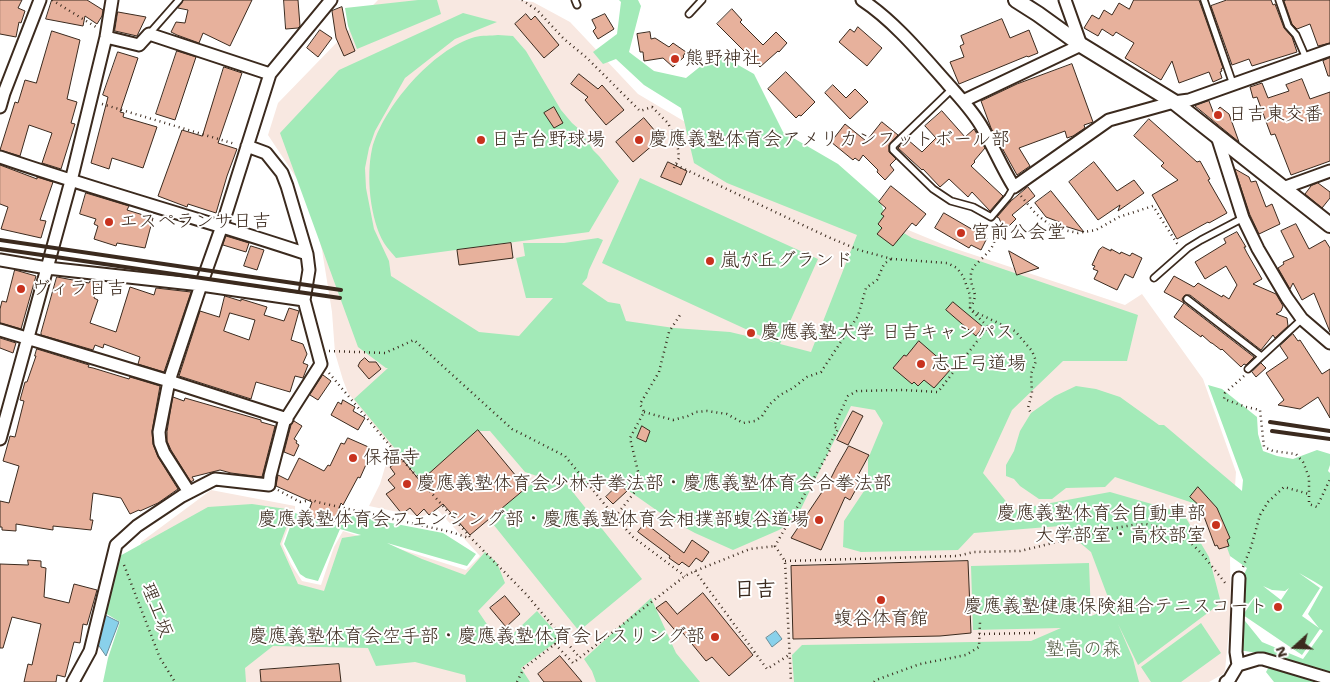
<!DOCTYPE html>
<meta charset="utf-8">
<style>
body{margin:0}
#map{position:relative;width:1330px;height:682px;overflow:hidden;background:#fff;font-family:"Shantell Sans",sans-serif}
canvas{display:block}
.north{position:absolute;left:1270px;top:622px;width:50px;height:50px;-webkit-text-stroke:4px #fff;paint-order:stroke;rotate:250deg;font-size:14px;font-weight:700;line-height:20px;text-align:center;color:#3b2a1e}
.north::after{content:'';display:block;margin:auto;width:18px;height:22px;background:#3b2a1e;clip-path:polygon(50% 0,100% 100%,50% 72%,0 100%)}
</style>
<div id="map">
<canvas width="1330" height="682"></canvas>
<div class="north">N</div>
</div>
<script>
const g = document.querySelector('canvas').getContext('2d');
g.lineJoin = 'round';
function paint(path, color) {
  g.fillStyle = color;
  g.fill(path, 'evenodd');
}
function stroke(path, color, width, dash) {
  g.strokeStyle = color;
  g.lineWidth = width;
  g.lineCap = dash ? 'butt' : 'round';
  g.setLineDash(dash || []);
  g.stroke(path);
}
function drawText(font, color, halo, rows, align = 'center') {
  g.font = font + ' "Shantell Sans","Klee One",sans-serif';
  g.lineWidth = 4;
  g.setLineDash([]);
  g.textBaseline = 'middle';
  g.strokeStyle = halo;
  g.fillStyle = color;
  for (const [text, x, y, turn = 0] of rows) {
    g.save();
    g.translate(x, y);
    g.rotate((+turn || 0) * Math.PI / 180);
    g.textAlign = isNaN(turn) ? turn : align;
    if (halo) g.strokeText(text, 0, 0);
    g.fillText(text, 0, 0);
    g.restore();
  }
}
paint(new Path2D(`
 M 378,0 L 518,0 L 533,2 L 570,22 L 638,94 L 775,175 L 947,246 L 1125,305 L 1142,294 L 1203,379 L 1236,472 L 1230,560 L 1231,607 L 1225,671 L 1223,674 L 1209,682 L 109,682 L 141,542 L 211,490 L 295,506 L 295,509 L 282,544 L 291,564 L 302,581 L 321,585 L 334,547 L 343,531 L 466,570 L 480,556 L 436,508 L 422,517 L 369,506 L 380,484 L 391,447 L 348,393 L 343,380 L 335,353 L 332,312 L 322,250 L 307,194 L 268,135 L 278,103 Z`), '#f8e8e1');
paint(new Path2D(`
 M 418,0 L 437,0 L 441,14 L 357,49 L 348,26 L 345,8 Z
 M 619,0 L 638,0 L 641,6 L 629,52 L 654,71 L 686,78 L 717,53 L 754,74 L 783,132 L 838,164 L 880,201 L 889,224 L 912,238 L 1138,315 L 1127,361 L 1063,361 L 1012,410 L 983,473 L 1013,510 L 1110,492 L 1183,513 L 1209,557 L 1221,603 L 1138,665 L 1118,624 L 1133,659 L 1139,682 L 794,682 L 792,655 L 802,645 L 1031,641 L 1061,628 L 973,630 L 971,566 L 1089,563 L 1091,616 L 1112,608 L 1091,552 L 1060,526 L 974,533 L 958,550 L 861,552 L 843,547 L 844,521 L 868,485 L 868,459 L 883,423 L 875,410 L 851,406 L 796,519 L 779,530 L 733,550 L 695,533 L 669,519 L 622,486 L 564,481 L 642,579 L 579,631 L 489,519 L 540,477 L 525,472 L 490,431 L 477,431 L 421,480 L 354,399 L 388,368 L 386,368 L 358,347 L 280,133 L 339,70 L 463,13 L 497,22 L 455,39 L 405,78 L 375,131 L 369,148 L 365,168 L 366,188 L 374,229 L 389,261 L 391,276 L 479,332 L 519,336 L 553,298 L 526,298 L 516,258 L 525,256 L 523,243 L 564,243 L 598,238 L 603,240 L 589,270 L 587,278 L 582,284 L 608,302 L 620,304 L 626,321 L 674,328 L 730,332 L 776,343 L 602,263 L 640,178 L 818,259 L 780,344 L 811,352 L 857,235 L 727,183 L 694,163 L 681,108 L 644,85 L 616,59 L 603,64 L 593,52 L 617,34 L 621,2 Z
 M 498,35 L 513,36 L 526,51 L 561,110 L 572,123 L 580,130 L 593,150 L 599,156 L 619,181 L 589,232 L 396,258 C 392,253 387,248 384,243 C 370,219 366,176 372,149 C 383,107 433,49 475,37 C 482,35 491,36 498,35 Z
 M 1208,385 L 1222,389 L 1257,417 L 1258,434 L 1263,451 L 1277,456 L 1293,459 L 1317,450 L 1330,454 L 1330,465 L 1328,471 L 1330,473 L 1330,682 L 1274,682 L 1266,672 L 1275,656 L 1239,650 L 1241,616 L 1262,642 L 1303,659 L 1323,631 L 1320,629 L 1302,655 L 1243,615 L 1257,594 L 1242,611 L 1243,577 L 1247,568 L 1230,556 L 1218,522 L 1196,504 L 1115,477 L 1105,487 L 1066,488 L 1052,499 L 1039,499 L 1020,486 L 1014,479 L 1006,476 L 1006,465 L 1014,451 L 1020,431 L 1031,413 L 1055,396 L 1076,386 L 1096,389 L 1120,397 L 1159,425 L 1164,425 L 1242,491 L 1243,480 ZM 1299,573 L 1315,582 L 1323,587 L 1308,614 L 1319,628 L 1302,616 L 1320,588 ZM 1263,586 L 1272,590 L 1285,591 L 1289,588 L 1281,600 Z
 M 252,504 L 293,510 L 280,544 L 298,584 L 324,591 L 342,538 L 361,535 L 340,529 L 318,581 L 306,578 L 300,574 L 284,544 L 295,513 L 335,526 L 344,514 L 443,533 L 476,554 L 467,566 L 387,543 L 422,559 L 465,575 L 485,552 L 497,563 L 505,583 L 478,611 L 501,645 L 537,611 L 561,638 L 521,668 L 530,682 L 466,682 L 465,675 L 415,662 L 376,666 L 368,648 L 273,646 L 245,668 L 246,682 L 103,682 L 108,658 L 120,622 L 105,613 L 118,557 L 208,507 Z
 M 651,598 L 676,653 L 700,682 L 596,682 L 592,671 L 584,659 Z
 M 1201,623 L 1221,653 L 1181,682 L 1151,682 L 1141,667 Z`), '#a3eab8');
const water = new Path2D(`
 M 103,614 L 119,622 L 106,656 L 97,643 Z
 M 776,631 L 782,639 L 772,647 L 766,638 Z`);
paint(water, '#89d1eb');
stroke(water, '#6a8e99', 1);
const building = new Path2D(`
 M 0,0 L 22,0 L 18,8 L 25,11 L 21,23 L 19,22 L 16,37 L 0,34 Z
 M 52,0 L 87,0 L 103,10 L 102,16 L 97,24 L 85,16 L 83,26 L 46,19 Z
 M 184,0 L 252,0 L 230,46 L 203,33 L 199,43 L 177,35 L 171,32 L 176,22 L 185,23 L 188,10 L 178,8 Z
 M 284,0 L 298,0 L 300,26 L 298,28 L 286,29 Z
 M 1134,0 L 1199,0 L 1223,68 L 1221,69 L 1222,71 L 1220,72 L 1222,78 L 1213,82 L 1209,72 L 1179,83 L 1172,61 L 1161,80 L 1125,58 L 1134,43 L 1116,32 L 1113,36 L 1102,29 L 1098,36 L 1084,28 L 1092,15 L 1099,19 L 1104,10 L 1112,15 L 1119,3 L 1129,9 Z
 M 1227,0 L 1271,0 L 1273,5 L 1275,4 L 1284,28 L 1292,37 L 1297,52 L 1252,66 L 1249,59 L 1232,65 L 1211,6 Z
 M 1287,0 L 1330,0 L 1330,43 L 1318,46 L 1310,24 L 1297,29 L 1292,24 L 1284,1 Z
 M 342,7 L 346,28 L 355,51 L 344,56 L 336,38 L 332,11 Z
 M 732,9 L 742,20 L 740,22 L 763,45 L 776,32 L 787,43 L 779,52 L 778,51 L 760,67 L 717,24 Z
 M 118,12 L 146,17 L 137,36 L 115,31 Z
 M 526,14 L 531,20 L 535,16 L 559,45 L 544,58 L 515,24 Z
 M 605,14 L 614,29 L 598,39 L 593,31 L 596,28 L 592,20 Z
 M 1002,19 L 1010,38 L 1029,30 L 1038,53 L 1028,57 L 1027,56 L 959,84 L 950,62 L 964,57 L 960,46 L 964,44 L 961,36 Z
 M 858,27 L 882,48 L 867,66 L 839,42 L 850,29 L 854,32 Z
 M 320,30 L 332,38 L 318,57 L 307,48 Z
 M 52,31 L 80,40 L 67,99 L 77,102 L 71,123 L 75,124 L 61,169 L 42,163 L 52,133 L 29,125 L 20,156 L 0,150 L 15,102 L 18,103 L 25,80 L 36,83 Z
 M 650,32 L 651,39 L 655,38 L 669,47 L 673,43 L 686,52 L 683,56 L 684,57 L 673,67 L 663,58 L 644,61 L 643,52 L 640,52 L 637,34 Z
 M 177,51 L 196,57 L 175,120 L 156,114 Z
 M 118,52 L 138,58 L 120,112 L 124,113 L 123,117 L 157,127 L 143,168 L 112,158 L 109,169 L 91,163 L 108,97 L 103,95 Z
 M 1330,58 L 1330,76 L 1328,76 L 1323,61 Z
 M 1072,64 L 1093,122 L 1084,125 L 1085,128 L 1073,136 L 1067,138 L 1065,131 L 1019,148 L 1030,166 L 1017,175 L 991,128 L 981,101 L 1017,84 Z
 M 224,67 L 242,73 L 218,143 L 237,149 L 227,176 L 216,213 L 188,204 L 187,207 L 158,196 L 182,130 L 202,136 Z
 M 786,72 L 815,102 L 801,116 L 799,115 L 796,118 L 768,89 Z
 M 579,74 L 598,89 L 602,85 L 624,110 L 606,125 L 585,100 L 588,97 L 571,84 Z
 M 1302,79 L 1310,99 L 1330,92 L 1330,161 L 1291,175 L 1275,134 L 1271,135 L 1257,97 L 1253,98 L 1250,87 L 1262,83 L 1268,98 L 1289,91 L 1286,85 Z
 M 833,85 L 846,98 L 855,89 L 868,102 L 850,119 L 825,93 Z
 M 1209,101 L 1214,114 L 1220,107 L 1229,114 L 1239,142 L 1195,106 Z
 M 554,107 L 563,123 L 554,128 L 544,113 Z
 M 942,111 L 965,137 L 974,129 L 985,148 L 974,161 L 975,162 L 971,166 L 1003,196 L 990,211 L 972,192 L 968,197 L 949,179 L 940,187 L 923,169 L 922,170 L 898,148 L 905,141 L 906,142 L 908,140 L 922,152 L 936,138 L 925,126 Z
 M 644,118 L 661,138 L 633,162 L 616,142 Z
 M 1149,119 L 1197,162 L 1200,161 L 1210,179 L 1208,180 L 1227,213 L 1209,223 L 1208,222 L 1177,239 L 1152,195 L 1178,180 L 1161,166 L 1164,163 L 1134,136 Z
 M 882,122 L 898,135 L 889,145 L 889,152 L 896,159 L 890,165 L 894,170 L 885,180 L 877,172 L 878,170 L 863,155 L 859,161 L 855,158 L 853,160 L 831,142 L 845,124 L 866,141 Z
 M 668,162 L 687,171 L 681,185 L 661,177 Z
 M 1094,162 L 1117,191 L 1134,180 L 1144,193 L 1118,211 L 1120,205 L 1098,220 L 1069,182 Z
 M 0,165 L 37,179 L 37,177 L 53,182 L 40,220 L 46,221 L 41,238 L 1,229 L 8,207 L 0,204 Z
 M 1235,169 L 1249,177 L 1251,182 L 1256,181 L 1266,207 L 1272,204 L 1280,224 L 1259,234 L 1250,215 Z
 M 1318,183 L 1330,192 L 1330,198 L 1322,208 L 1305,194 L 1311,186 Z
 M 891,186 L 926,214 L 916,226 L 912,223 L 893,246 L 877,234 L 882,228 L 878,224 L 884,216 L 881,214 L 886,208 L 879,202 Z
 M 1028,187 L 1035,196 L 1012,215 L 1016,219 L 1006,229 L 1001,223 L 999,218 L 997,217 L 1011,201 Z
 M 1051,191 L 1084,232 L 1061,225 L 1062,223 L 1046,217 L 1035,203 Z
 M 86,193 L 129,206 L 127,210 L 153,218 L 145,248 L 117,243 L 116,246 L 94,239 L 98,226 L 94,224 L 96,219 L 80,214 Z
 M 944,213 L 987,238 L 981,250 L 971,245 L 969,248 L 935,228 Z
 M 1296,224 L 1309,249 L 1325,240 L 1330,248 L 1330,332 L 1314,293 L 1302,300 L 1293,283 L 1290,289 L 1278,268 L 1284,264 L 1283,262 L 1294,257 L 1281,231 Z
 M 1237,232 L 1246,247 L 1244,247 L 1247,253 L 1262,279 L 1253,284 L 1276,294 L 1283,306 L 1281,311 L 1276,314 L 1287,318 L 1288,326 L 1275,338 L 1273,335 L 1261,350 L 1190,295 L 1185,295 L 1182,299 L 1184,303 L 1254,357 L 1246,365 L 1244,364 L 1241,367 L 1222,349 L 1221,350 L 1212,343 L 1211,343 L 1202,335 L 1201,337 L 1174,317 L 1184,303 L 1164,292 L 1174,276 L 1194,287 L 1198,283 L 1222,297 L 1223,295 L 1229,299 L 1237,285 L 1226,266 L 1205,279 L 1195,262 L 1226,243 L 1224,239 Z
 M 226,236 L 249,243 L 246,252 L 223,245 Z
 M 511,243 L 513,258 L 459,265 L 457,250 Z
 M 251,246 L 264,250 L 257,270 L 244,266 Z
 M 1103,247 L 1111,251 L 1111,249 L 1120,254 L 1121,252 L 1130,256 L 1132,253 L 1142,258 L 1133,278 L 1125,274 L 1117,290 L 1094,279 L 1098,271 L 1093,269 L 1095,266 L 1092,265 L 1099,250 Z
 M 1009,251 L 1039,268 L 1017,275 Z
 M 15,270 L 36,276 L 21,329 L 0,323 L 0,309 L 2,301 L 6,302 Z
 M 57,277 L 89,283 L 90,281 L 99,284 L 94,298 L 98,300 L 90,323 L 116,332 L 130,287 L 154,295 L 156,288 L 191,292 L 164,372 L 138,364 L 140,357 L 104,344 L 103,348 L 95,345 L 93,350 L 41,335 L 41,333 Z
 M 225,296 L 241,301 L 241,299 L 267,307 L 264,315 L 284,321 L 289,308 L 299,311 L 291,340 L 303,344 L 307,354 L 303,363 L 308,365 L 303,378 L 295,376 L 290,392 L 256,382 L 251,399 L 179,376 L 200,311 L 219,317 ZM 230,313 L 255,320 L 249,340 L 224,331 Z
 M 953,302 L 983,327 L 976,336 L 946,310 Z
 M 1293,334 L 1298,341 L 1300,340 L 1322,374 L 1330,369 L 1330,418 L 1318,397 L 1300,409 L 1278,405 L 1284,400 L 1266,373 L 1288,358 L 1280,346 Z
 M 0,338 L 16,343 L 13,353 L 0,348 Z
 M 919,341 L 951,369 L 934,388 L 924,380 L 918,386 L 914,382 L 912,384 L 893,368 L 904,355 L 906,356 Z
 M 37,349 L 89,365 L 88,367 L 93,368 L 129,379 L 130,377 L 160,386 L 152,431 L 153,444 L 158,457 L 178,489 L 158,503 L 140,511 L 139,510 L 130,514 L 121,498 L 93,493 L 90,520 L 93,520 L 91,530 L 53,526 L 53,530 L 16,524 L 16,531 L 2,530 L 2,527 L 0,527 L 0,501 L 9,503 L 19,466 L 3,461 L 10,436 L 15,437 L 24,401 L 20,400 L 25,382 L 27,382 L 36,356 L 35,356 Z
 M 365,358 L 369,362 L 376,362 L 381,369 L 369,379 L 358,366 L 360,362 Z
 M 1261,363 L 1266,368 L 1256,377 L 1252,372 Z
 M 323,375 L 331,381 L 318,400 L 310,395 Z
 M 173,397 L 184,401 L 185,398 L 261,420 L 261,422 L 275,426 L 262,477 L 231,473 L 220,470 L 192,477 L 194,480 L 191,482 L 171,450 L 167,441 L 167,432 Z
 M 343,400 L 355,407 L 353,411 L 365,418 L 358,430 L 331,415 L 338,402 L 341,404 Z
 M 853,411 L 863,416 L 848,445 L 837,440 Z
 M 294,421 L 302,426 L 294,439 L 297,441 L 296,443 L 299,445 L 294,456 L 284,452 L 291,425 Z
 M 642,426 L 650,431 L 646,442 L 637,438 Z
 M 478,430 L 526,488 L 470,535 L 443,504 L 429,515 L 424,509 L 417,516 L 410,508 L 402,514 L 386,494 L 395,488 L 388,480 L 395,474 L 390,467 L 402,459 L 420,481 Z
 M 348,438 L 373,449 L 360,478 L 358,477 L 343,505 L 341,503 L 334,522 L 330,520 L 329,523 L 307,516 L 312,502 L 276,486 L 278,475 L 288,480 L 299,458 L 324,471 L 328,465 L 330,466 L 341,443 L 344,444 Z
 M 849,446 L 869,455 L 856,479 L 860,482 L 850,500 L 845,497 L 821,550 L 791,538 L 824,489 L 825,490 L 836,468 Z
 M 619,484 L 627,491 L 613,504 L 606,497 Z
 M 1198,487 L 1217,508 L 1230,538 L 1227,540 L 1229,546 L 1219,549 L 1217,545 L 1215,546 L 1202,511 L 1202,508 L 1190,497 Z
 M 645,523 L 684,553 L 692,540 L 709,552 L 702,562 L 696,558 L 689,567 L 682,562 L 679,565 L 669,558 L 670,556 L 638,532 Z
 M 28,560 L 41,561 L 41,567 L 46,568 L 44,597 L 69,603 L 74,584 L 97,590 L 87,625 L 83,624 L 80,643 L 74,642 L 65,677 L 57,675 L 56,682 L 24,682 L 28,664 L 32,665 L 41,624 L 12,617 L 3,648 L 0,648 L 0,564 L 28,565 Z
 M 968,561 L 971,633 L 940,636 L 793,639 L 791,566 Z
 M 703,593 L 753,655 L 729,676 L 712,657 L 706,661 L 683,633 L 679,635 L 656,608 L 666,601 L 677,614 Z
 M 505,596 L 520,614 L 506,627 L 490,608 Z
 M 560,656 L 582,682 L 544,682 L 538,674 Z
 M 339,664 L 341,682 L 261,682 L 260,670 Z`);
paint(building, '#e7b19c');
stroke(building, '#3b2a1e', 1);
const service = new Path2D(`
 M 575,0 L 577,5
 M 1204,0 L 1233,84
 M 1279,0 L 1288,26 L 1296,35 L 1306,58
 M 689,14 L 702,0
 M 149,34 L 179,0
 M 952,89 L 893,146 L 893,150 L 933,189 L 951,201 L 973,207 L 991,217 L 1008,197 L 1014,187
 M 1154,278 L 1188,248 L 1201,240 L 1243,218
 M 1187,299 L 1261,356
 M 1248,369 L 1302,319`);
const minor = new Path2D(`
 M 862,0 C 894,21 922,55 947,83 C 960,98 974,112 983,129 C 994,148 1002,168 1014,187 L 1109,120 L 1174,102 L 1189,100 L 1330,50
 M 106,37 L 139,45 L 149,34 L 270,74
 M 963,101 L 1081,45 L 1065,0
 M 0,107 L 4,93 L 40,0
 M 1217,136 L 1243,218 L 1258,249 L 1287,298 L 1302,319 L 1330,343
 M 0,157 C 102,192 205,220 307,254
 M 1283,188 L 1330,171
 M 0,260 L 47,268 L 201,285 L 304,300
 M 0,330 L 169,381 L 287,419
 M 0,439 L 71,181 L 106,37 L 112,0
 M 189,492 L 164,453 L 160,443 L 159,432 L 169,381 L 201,285 L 222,226 L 270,74 L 331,0
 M 1238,665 L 1236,652 L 1239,578
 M 73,682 L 90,651 L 116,545 L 137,526 L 182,496 L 215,479 L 269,485 L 270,476 L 284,422 L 321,364 L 304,300 L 309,270 L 307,254 L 287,186 L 282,173 L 266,153 L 247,146
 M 1226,682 L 1229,680 L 1238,665 L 1258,659 L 1263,659 L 1330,679`);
const tertiary = new Path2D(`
 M 1016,0 L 1038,14 L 1081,45 L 1174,102 L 1330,225`);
stroke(service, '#3b2a1e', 9);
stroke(minor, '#3b2a1e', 15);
stroke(tertiary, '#3b2a1e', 18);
stroke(new Path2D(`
 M 52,0 L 96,27
 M 522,0 L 537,10 L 564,39 L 587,58 L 640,111 L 652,107 L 668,123 L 673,134 L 678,149 L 679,158 L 674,168
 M 102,104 L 235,144
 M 676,165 L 828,237 L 859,250 L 892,259 L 947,263 L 957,268 L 963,276 L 970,295 L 970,309 L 988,327 L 938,392 L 903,390 L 857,391 L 848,396 L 834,426 L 838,429 L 827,449 L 830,450 L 775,546 L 785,561 L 791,682
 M 1021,196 L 1036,214 L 1054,228 L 1078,233 L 1096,230 L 1119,217 L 1153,206 L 1178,245
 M 970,308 C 981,292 969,289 971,274 C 972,262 993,255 995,238 C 995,235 993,230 992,226
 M 973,311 L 1015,331 L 1032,351 L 1036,361 L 1031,374 L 1032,393 L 1028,408 L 1031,413
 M 329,351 L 385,353 L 414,340 L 512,429 L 565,456 L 615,517 L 633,537 L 685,576
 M 329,373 L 391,447 L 471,538 L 526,594 L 579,657
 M 1244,376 L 1225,393 L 1224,399 L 1246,407 L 1260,410 L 1264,447 L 1273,451 L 1296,454 L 1303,462 L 1309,477 L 1309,494
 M 644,412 L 673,420 L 688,416 L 696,412 L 707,411 L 727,414 L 743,423 L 755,421 L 762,416 L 769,405 L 780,395 L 793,388 L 807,377 L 821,372 L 858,316 L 866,288 L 877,280 L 884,264 L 891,259
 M 278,490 L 300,502 L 312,500 L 317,502 L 451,532 L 469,538
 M 615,517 L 641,484 L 630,438 L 644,412 L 640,404 L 659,372 L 669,332 L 680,315
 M 785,561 L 957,556 L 974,552 L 1020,551 L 1115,528 L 1133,525 L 1146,524 L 1162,528 L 1192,544 L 1202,554 L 1226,584
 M 124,565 L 160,658 L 175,682
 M 1243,567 L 1251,547 L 1260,515 L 1268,502 L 1284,487 L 1309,494 L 1309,504 L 1317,507 L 1330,479
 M 695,571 L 767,669 L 789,655
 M 979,634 L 1036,633
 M 555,644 L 573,663 L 685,576 L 695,571 L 750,549 L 775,546
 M 517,682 L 524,668 L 555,644 L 556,636 L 556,630
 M 874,682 L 876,680 L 920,664 L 966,655 L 979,647 L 980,622`), '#3b2a1e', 2.5, [1, 4]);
stroke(service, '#fff', 5.5);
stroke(minor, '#fff', 11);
stroke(tertiary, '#fff', 14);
stroke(new Path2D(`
 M 0,240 L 341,290
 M 0,249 L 340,298
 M 1270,422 L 1330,431
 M 1272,431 L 1330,439`), '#3b2a1e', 4);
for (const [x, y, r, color] of [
 [675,59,5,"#c8321e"],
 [1218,115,5,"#c8321e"],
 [481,140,5,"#c8321e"],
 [639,140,5,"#c8321e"],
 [109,222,5,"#c8321e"],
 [961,233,5,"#c8321e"],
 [710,261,5,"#c8321e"],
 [21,289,5,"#c8321e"],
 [751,333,5,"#c8321e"],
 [921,364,5,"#c8321e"],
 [353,458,5,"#c8321e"],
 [407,484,5,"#c8321e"],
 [819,520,5,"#c8321e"],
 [1216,525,5,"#c8321e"],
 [881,600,5,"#c8321e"],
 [1278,607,5,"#c8321e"],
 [715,637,5,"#c8321e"]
]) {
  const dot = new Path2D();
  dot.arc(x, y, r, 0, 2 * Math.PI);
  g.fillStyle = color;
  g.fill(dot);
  stroke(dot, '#fff', 2);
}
drawText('19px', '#3b2a1e', '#fff', [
 ["熊野神社",685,59],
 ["日吉東交番",1228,115],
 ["日吉台野球場",491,140],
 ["慶應義塾体育会アメリカンフットボール部",649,140],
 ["エスペランサ日吉",119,222],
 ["宮前公会堂",971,233],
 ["嵐が丘グランド",720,261],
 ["ヴィラ日吉",31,289],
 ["慶應義塾大学 日吉キャンパス",761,333],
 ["志正弓道場",931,364],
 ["保福寺",363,458],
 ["慶應義塾体育会少林寺拳法部・慶應義塾体育会合拳法部",417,484],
 ["慶應義塾体育会自動車部",1206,514,"right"],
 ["大学部室・高校部室",1206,536,"right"],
 ["慶應義塾体育会フェンシング部・慶應義塾体育会相撲部蝮谷道場",809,520,"right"],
 ["慶應義塾健康保険組合テニスコート",1268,607,"right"],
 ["蝮谷体育館",881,619,"center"],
 ["慶應義塾体育会空手部・慶應義塾体育会レスリング部",705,637,"right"]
], 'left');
drawText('19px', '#3b2a1e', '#fff', [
 ["理工坂",156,610,69]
]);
drawText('19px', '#555a44', '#fff', [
 ["塾高の森",1083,650]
]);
drawText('bold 21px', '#3b2a1e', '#fff', [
 ["日吉",755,591]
]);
</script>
